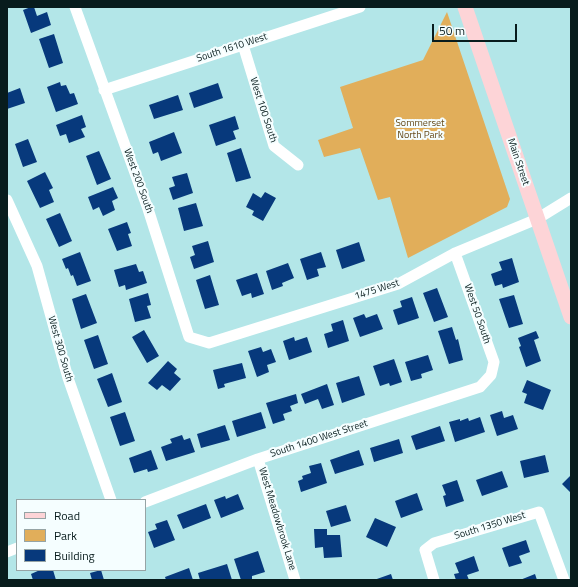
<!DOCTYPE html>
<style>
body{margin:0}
#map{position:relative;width:578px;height:587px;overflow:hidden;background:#b3e6e8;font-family:"Titillium Web",sans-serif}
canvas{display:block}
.frame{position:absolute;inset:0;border:8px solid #081c1d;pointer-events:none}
.legend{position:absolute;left:16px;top:499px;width:130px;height:72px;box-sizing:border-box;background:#f5feff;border:1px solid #96a4a5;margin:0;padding:5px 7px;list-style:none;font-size:12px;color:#081c1d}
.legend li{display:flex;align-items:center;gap:8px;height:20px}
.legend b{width:20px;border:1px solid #96a4a5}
.scale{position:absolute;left:432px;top:24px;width:85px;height:18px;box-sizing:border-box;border:2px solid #081c1d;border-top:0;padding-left:5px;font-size:12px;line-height:14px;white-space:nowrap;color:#081c1d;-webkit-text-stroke:3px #f5feff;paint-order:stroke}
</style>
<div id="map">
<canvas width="578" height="587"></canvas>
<div class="frame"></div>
<ul class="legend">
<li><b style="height:5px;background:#fdd4d7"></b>Road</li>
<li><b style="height:11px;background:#e1ae5a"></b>Park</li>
<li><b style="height:11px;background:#07397c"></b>Building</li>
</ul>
<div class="scale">50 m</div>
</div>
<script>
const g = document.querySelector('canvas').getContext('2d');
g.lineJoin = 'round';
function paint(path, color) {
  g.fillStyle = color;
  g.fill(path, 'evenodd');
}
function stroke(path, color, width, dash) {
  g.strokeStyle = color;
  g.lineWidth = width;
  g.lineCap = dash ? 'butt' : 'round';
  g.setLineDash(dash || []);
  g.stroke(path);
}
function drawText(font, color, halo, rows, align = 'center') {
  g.font = font + ' "Titillium Web",sans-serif';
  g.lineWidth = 4;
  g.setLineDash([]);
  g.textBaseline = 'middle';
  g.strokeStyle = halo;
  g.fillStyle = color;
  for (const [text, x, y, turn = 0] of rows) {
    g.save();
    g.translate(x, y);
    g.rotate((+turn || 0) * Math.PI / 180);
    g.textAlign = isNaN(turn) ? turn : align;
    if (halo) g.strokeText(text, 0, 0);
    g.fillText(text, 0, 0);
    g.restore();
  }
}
paint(new Path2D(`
 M 447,12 L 510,199 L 507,207 L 408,258 L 390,197 L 378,200 L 360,148 L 324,157 L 318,140 L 353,128 L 340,87 L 423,60 Z`), '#e1ae5a');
paint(new Path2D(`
 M 31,7 L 34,7 L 37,16 L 47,12 L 51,25 L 31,33 L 23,10 Z
 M 54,34 L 63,63 L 49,68 L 39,39 Z
 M 60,82 L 61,86 L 66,85 L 70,94 L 74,93 L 78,104 L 56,112 L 47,87 Z
 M 218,83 L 223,98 L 194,108 L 189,93 Z
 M 20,88 L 25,103 L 7,109 L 7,93 Z
 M 178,95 L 183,110 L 154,119 L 149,105 Z
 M 82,115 L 86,127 L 81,129 L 85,137 L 69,143 L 66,134 L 60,136 L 56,125 Z
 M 235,116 L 239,129 L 233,131 L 236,139 L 216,146 L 209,125 Z
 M 174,132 L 182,153 L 161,161 L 158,152 L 153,154 L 149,142 Z
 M 28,139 L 37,162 L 23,167 L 15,144 Z
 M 241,148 L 251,178 L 236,182 L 227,153 Z
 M 99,151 L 111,179 L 97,185 L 86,156 Z
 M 45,172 L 53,188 L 49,190 L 54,202 L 40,208 L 27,181 Z
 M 187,173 L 193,193 L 173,200 L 169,188 L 175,186 L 172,177 Z
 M 113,187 L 118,198 L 112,201 L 115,210 L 103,216 L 99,207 L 93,210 L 88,197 Z
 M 265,192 L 276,198 L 263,221 L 252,215 L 254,211 L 246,207 L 253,193 L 261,198 Z
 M 196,203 L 203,226 L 184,231 L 178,208 Z
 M 60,213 L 72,241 L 59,247 L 46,219 Z
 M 127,222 L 131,233 L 128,234 L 132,246 L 117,251 L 108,229 Z
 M 208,241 L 214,262 L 194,269 L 190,257 L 195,255 L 192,246 Z
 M 359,242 L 365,261 L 342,269 L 336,250 Z
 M 80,252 L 91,281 L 77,286 L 73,275 L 71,276 L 68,268 L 66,269 L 62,259 Z
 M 321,252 L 326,267 L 317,269 L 319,276 L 307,280 L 300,259 Z
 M 512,258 L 519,282 L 503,288 L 502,284 L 495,286 L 491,274 L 502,270 L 499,262 Z
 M 288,263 L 294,278 L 282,283 L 283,286 L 272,290 L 266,271 Z
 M 136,264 L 139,272 L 143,271 L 147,283 L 126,290 L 125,285 L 119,287 L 114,270 Z
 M 257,273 L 264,294 L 252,298 L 251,293 L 242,296 L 236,280 Z
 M 210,275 L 219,305 L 205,309 L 196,280 Z
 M 437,288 L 448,317 L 434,322 L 423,293 Z
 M 148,293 L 151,305 L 147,306 L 151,318 L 135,322 L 129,299 Z
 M 86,294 L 97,323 L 81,329 L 72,299 Z
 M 514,295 L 523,324 L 509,328 L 499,299 Z
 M 412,297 L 419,318 L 398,325 L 393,310 L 402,307 L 400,301 Z
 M 364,314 L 366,318 L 377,314 L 383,329 L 360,337 L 353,318 Z
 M 343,320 L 349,341 L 328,348 L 324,334 L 333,331 L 331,324 Z
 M 452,327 L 456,340 L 458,339 L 463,360 L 449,364 L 438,331 Z
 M 144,330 L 159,356 L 147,363 L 132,337 Z
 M 536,331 L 539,338 L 534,340 L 541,361 L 526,367 L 519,347 L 521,346 L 518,338 Z
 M 98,335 L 108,364 L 94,369 L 84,340 Z
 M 294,337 L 295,341 L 307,337 L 312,352 L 289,360 L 283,341 Z
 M 261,347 L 263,352 L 271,349 L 276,362 L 267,365 L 269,372 L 257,377 L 248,351 Z
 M 428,355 L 433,370 L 421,374 L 422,378 L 411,381 L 405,362 Z
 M 394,359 L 402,382 L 390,386 L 389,383 L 380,386 L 373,366 Z
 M 168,361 L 177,369 L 174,373 L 181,379 L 170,391 L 162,385 L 157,390 L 148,383 Z
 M 242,363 L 246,378 L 224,384 L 225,387 L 218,389 L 213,370 Z
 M 112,373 L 122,402 L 108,407 L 97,379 Z
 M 359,376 L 365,395 L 342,403 L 336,383 Z
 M 527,380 L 551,390 L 543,410 L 524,403 L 527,394 L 522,392 Z
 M 327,384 L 334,405 L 322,409 L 318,399 L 305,404 L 301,394 Z
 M 296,394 L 298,403 L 290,406 L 292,411 L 283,414 L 285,420 L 273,424 L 266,403 Z
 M 502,411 L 504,418 L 513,415 L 518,429 L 497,436 L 490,415 Z
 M 125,412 L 135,441 L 120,446 L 110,417 Z
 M 261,412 L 266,428 L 237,437 L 232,421 Z
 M 480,417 L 485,432 L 455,442 L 449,422 L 460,419 L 460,421 L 468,418 L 469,421 Z
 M 225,425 L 230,440 L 201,448 L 197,434 Z
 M 440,426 L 445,441 L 416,450 L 411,436 Z
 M 182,435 L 184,440 L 190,438 L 195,452 L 166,461 L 161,447 L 172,443 L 170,439 Z
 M 399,439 L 403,453 L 374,462 L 370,448 Z
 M 151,450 L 158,469 L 148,472 L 147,469 L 134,473 L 129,458 Z
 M 359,450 L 364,465 L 335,474 L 330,460 Z
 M 545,455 L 549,472 L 524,478 L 520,461 Z
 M 321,463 L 327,483 L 301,492 L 298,481 L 303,479 L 302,476 L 311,473 L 309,466 Z
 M 502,471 L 508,487 L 482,496 L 476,480 Z
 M 571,475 L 571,493 L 562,484 Z
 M 457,480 L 464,501 L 446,507 L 443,496 L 446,495 L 442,485 Z
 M 417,493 L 423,510 L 401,518 L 395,501 Z
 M 238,494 L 244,509 L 221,518 L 214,500 L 225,496 L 226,499 Z
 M 206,504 L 211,518 L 183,529 L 177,515 Z
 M 346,505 L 351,521 L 331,527 L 326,511 Z
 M 375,518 L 396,527 L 387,547 L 366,537 Z
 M 167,520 L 175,540 L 154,548 L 148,532 L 157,529 L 155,524 Z
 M 314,529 L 327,529 L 327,535 L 340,535 L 342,557 L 324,558 L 323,547 L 315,548 Z
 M 526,540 L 530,552 L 519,556 L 522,563 L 509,567 L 502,548 Z
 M 258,551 L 265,572 L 252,576 L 252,580 L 241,580 L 234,559 Z
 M 474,556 L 479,571 L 467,575 L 469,580 L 456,580 L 454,574 L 459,573 L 455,563 Z
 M 227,564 L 232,580 L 200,580 L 198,573 Z
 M 189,568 L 193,580 L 166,580 L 165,577 Z
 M 40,570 L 53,570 L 56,580 L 33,580 L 31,574 Z
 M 101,570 L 104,580 L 92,580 L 90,573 Z
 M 391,574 L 393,580 L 374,580 Z
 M 535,574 L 537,580 L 520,580 Z`), '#07397c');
stroke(new Path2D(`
 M 75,7 L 148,209 L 189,337 L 209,343 L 398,284 L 455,253 L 537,219 L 571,198
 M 243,45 L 274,146 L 298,165
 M 104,90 L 360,7
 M 7,200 L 37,266 L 68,378 L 111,500
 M 258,459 L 295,580
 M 145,502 L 258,459 L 480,387 L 491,375 L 494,362 L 455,253
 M 7,552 L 17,548
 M 434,580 L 425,550 L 434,543 L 539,512 L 564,580`), '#fff', 11);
stroke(new Path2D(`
 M 465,7 L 571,317`), '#fdd4d7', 15);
drawText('10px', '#081c1d', '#f5feff', [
 ["South 1610 West",232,48,-18],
 ["West 100 South",263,110,72],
 ["Main Street",518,162,71],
 ["West 200 South",138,181,70],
 ["1475 West",377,290,-18],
 ["West 50 South",477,314,71],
 ["West 300 South",60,349,74],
 ["South 1400 West Street",319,439,-18],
 ["West Meadowbrook Lane",277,519,73],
 ["South 1350 West",490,526,-17]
]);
drawText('10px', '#654918', '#f5feff', [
 ["Sommerset",420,124],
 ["North Park",420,136]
]);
</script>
